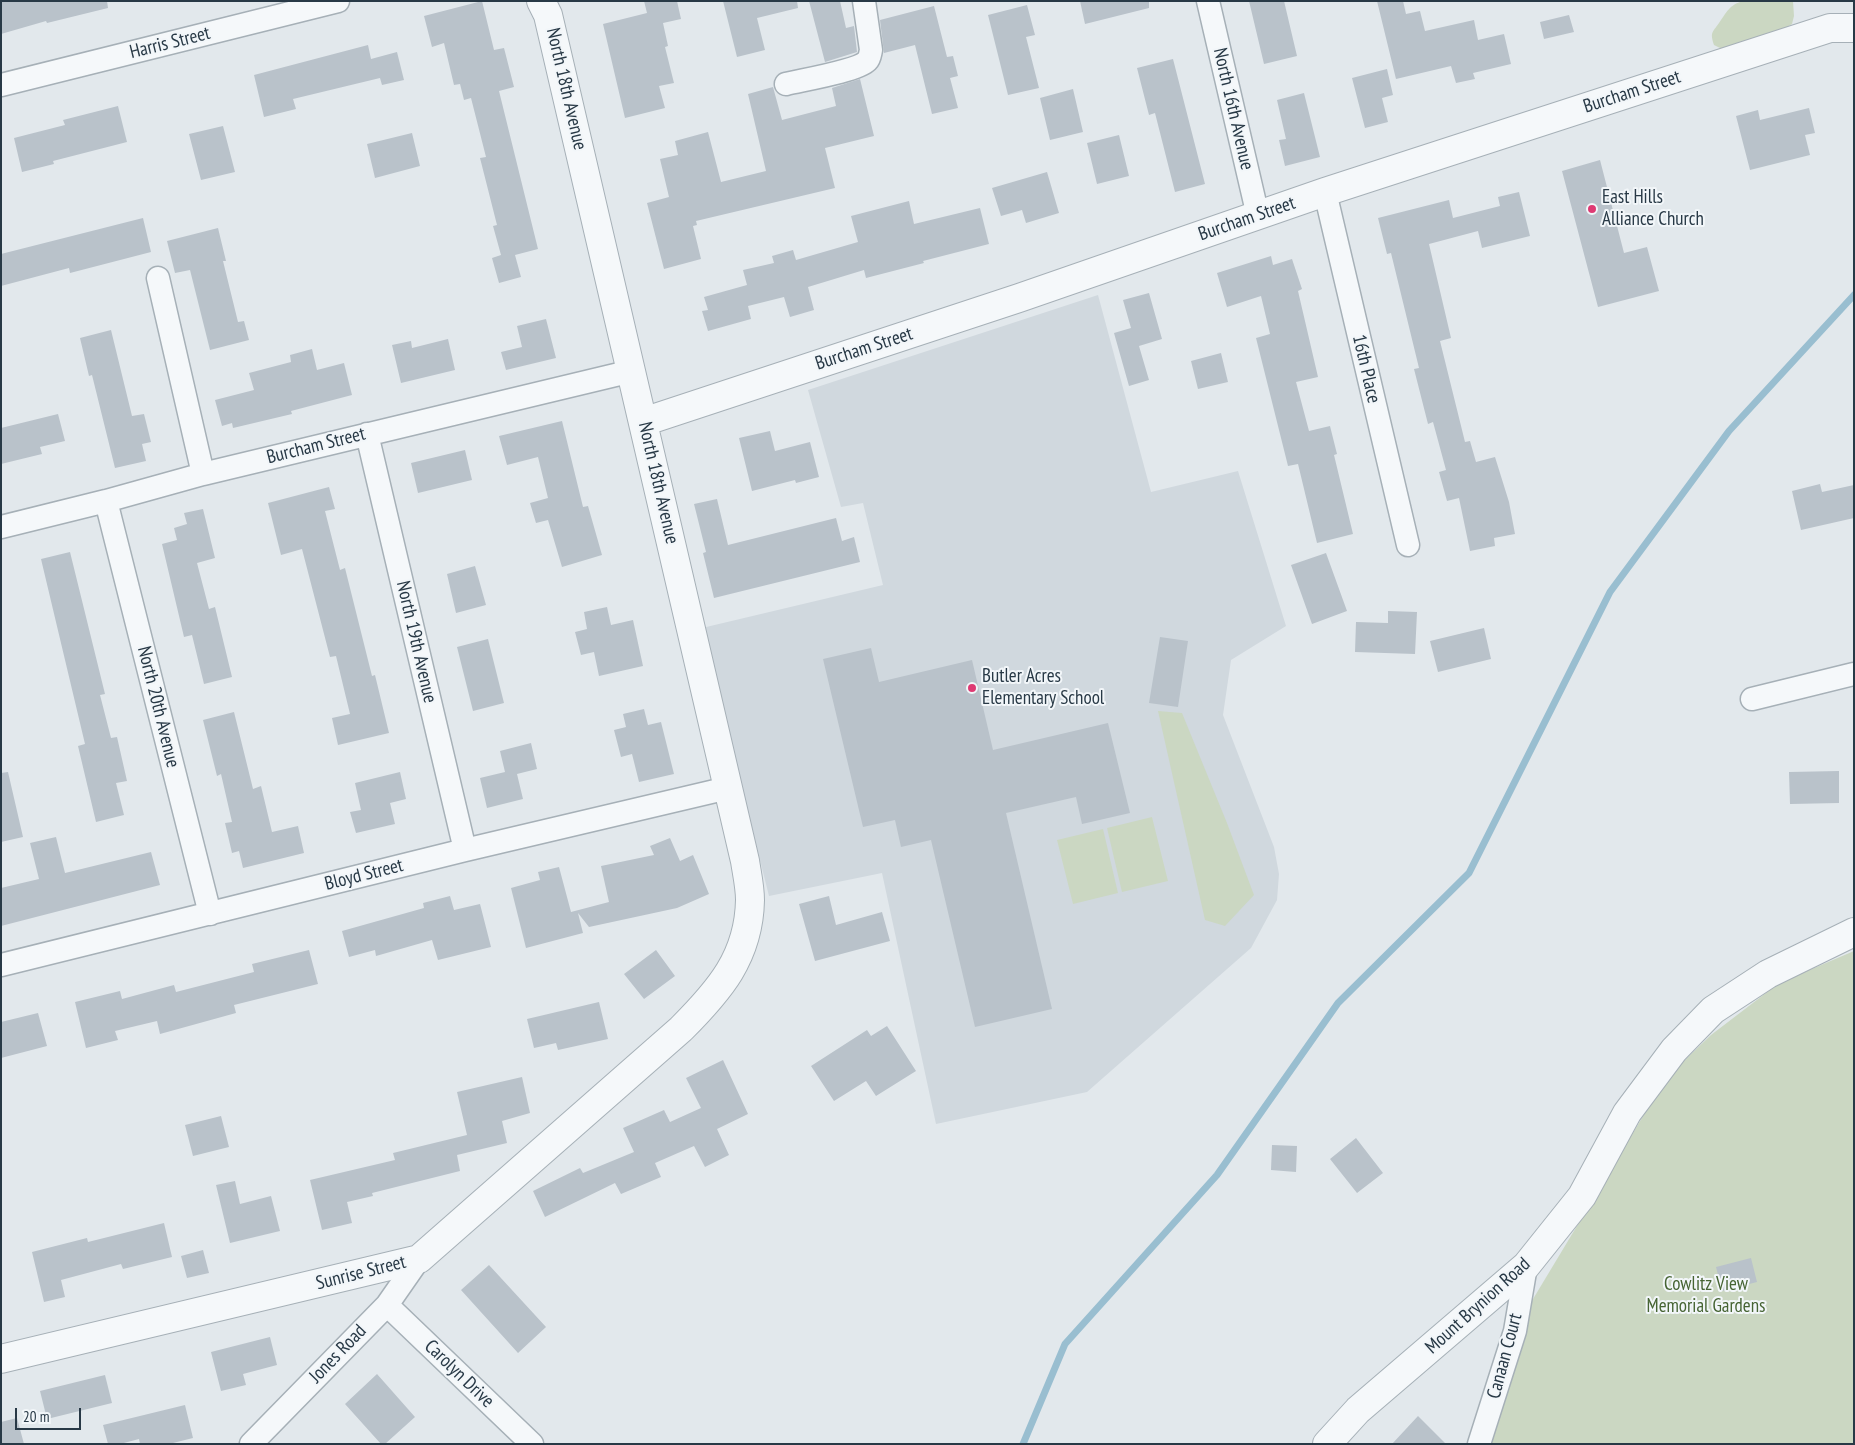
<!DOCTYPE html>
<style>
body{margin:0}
#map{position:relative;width:1855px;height:1445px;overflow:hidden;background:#e2e8ec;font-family:"PT Sans Narrow",sans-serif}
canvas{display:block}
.frame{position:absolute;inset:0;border:2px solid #283946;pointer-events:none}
.scale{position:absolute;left:15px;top:1408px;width:66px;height:22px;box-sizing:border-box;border:2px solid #283946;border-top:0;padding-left:6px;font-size:15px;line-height:18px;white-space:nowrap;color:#283946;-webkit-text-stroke:4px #f2f6f9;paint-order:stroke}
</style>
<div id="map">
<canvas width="1855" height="1445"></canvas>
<div class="frame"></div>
<div class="scale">20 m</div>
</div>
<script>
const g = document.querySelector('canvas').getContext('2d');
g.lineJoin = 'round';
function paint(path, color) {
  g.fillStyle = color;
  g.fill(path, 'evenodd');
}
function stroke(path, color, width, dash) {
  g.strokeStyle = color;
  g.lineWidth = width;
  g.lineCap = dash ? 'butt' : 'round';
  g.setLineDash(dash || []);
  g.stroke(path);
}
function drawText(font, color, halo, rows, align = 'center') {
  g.font = font + ' "PT Sans Narrow",sans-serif';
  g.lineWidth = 4;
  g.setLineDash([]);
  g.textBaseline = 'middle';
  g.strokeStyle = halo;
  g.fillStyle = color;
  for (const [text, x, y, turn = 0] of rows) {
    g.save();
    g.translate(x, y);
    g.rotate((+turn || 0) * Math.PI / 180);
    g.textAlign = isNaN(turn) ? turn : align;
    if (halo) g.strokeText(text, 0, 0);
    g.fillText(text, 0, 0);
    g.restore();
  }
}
paint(new Path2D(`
 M 1098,295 L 1151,492 L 1238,471 L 1286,626 L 1231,660 L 1223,715 L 1274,847 L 1279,874 L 1277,900 L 1251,948 L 1087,1092 L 936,1124 L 882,873 L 769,896 L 702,628 L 883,585 L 863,503 L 841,507 L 808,390 Z`), '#d0d8de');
paint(new Path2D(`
 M 1743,1 L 1793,1 L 1794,16 L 1792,24 L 1776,33 L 1722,49 L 1714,45 C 1710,32 1712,33 1719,23 C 1727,12 1729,5 1743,1 Z
 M 1158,711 L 1182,713 L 1227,823 L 1254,895 L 1225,926 L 1205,920 Z
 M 1152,817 L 1168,881 L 1122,892 L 1107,828 Z
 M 1103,829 L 1118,893 L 1073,904 L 1057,840 Z
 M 1854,951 L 1854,1444 L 1485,1444 L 1527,1309 L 1666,1078 L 1711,1035 L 1779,983 Z`), '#cbd7c2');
stroke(new Path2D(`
 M 1023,1444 L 1065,1344 L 1217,1175 L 1338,1003 L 1469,873 L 1610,592 L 1729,431 L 1854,295`), '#99bed0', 7);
paint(new Path2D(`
 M 1,1 L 107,1 L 108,8 L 47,23 L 46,21 L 1,34 Z
 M 482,1 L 494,50 L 504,48 L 514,87 L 499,91 L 538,249 L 515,255 L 521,277 L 499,283 L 492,258 L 501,255 L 493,226 L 497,225 L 480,158 L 486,157 L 471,98 L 464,100 L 460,84 L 454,85 L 444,43 L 432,47 L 424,16 Z
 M 644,1 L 677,1 L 681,19 L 663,23 L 668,46 L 665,47 L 674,83 L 659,86 L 665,108 L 625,118 L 603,24 L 647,13 Z
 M 723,1 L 797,1 L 798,8 L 757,18 L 765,50 L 737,57 Z
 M 809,1 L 840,1 L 846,28 L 854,26 L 857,52 L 825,62 Z
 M 1080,1 L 1149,1 L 1149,8 L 1085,24 Z
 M 1249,1 L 1284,1 L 1297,56 L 1264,64 Z
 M 1377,1 L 1403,1 L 1406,14 L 1420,11 L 1425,31 L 1474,20 L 1478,40 L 1504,34 L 1511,64 L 1473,73 L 1475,79 L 1456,83 L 1451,66 L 1396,79 Z
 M 1027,5 L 1035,35 L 1026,37 L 1039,88 L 1008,95 L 988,15 Z
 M 934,6 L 947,57 L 953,56 L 958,76 L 950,78 L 958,108 L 932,114 L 915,45 L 884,53 L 880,20 Z
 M 1569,15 L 1574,32 L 1544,39 L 1540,22 Z
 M 368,45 L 371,59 L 397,52 L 404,80 L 382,85 L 380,78 L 293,99 L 296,109 L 264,117 L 254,75 Z
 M 1173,59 L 1205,184 L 1175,192 L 1155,113 L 1149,115 L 1137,68 Z
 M 1387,69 L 1393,95 L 1382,98 L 1388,122 L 1365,128 L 1352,78 Z
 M 860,79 L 874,136 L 825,148 L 835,188 L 696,221 L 697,225 L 693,226 L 701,259 L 664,269 L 647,203 L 669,197 L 660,159 L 678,155 L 675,141 L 708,132 L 721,182 L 766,171 L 748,94 L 773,87 L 782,120 L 836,106 L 832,88 Z
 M 1073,89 L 1083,132 L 1050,140 L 1040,98 Z
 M 1304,93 L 1320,157 L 1285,166 L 1279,140 L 1286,139 L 1277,100 Z
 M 118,106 L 127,142 L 53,161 L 54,164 L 22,172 L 14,138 L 65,125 L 63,120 Z
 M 1809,108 L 1815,133 L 1805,135 L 1810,155 L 1750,170 L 1736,116 L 1758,110 L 1760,120 Z
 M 223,126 L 235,172 L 201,180 L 189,134 Z
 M 412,133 L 420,166 L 375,178 L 367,144 Z
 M 1119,135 L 1129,176 L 1097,184 L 1087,143 Z
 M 1600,160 L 1624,253 L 1647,247 L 1659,291 L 1598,307 L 1562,171 Z
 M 1047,172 L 1059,213 L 1026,223 L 1022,210 L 1001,216 L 992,188 Z
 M 1519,192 L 1530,236 L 1482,248 L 1478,231 L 1429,244 L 1451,338 L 1440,341 L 1465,442 L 1470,441 L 1476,462 L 1495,457 L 1509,502 L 1515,534 L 1494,538 L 1495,546 L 1470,551 L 1459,498 L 1447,501 L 1439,472 L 1446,470 L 1433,422 L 1428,424 L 1414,369 L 1419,368 L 1391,253 L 1387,254 L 1378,218 L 1449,200 L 1453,218 L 1500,206 L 1498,197 Z
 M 909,201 L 914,224 L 980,208 L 989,244 L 923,261 L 924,263 L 866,278 L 864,270 L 808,287 L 814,310 L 790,317 L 784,297 L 748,306 L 751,319 L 708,331 L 702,311 L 708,310 L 704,297 L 747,285 L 743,270 L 774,263 L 772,256 L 793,250 L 796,260 L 858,242 L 851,216 Z
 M 143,218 L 151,252 L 70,273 L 69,268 L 1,286 L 1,254 Z
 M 218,228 L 226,261 L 223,261 L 238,322 L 244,321 L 249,340 L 210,350 L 190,270 L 175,273 L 167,241 Z
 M 1271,256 L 1273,265 L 1292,259 L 1302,289 L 1298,291 L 1318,377 L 1296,382 L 1309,431 L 1330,426 L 1337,454 L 1334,455 L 1353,534 L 1317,543 L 1298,464 L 1288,466 L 1256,338 L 1270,334 L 1261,296 L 1227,307 L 1217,273 Z
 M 1149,293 L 1162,339 L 1139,346 L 1149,380 L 1129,386 L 1114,333 L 1131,328 L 1123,300 Z
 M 546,319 L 556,358 L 506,370 L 501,352 L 522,347 L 517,326 Z
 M 111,330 L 132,416 L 144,414 L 151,442 L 142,444 L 146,461 L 115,468 L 92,375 L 89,376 L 80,338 Z
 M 448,339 L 455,370 L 401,383 L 392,345 L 411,341 L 412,348 Z
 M 312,349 L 317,370 L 344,363 L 352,395 L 291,411 L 292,414 L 233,428 L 232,423 L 222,426 L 215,400 L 254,390 L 249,373 L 291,362 L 290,355 Z
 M 1221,353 L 1228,382 L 1198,389 L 1191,361 Z
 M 58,414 L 65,441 L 40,447 L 42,454 L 1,464 L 1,428 Z
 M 562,421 L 583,507 L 588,506 L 602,555 L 562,567 L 548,520 L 536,523 L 530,503 L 548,498 L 538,457 L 507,465 L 499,436 Z
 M 770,431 L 775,451 L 810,442 L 819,477 L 796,483 L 795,480 L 752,491 L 739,438 Z
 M 465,450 L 472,480 L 418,493 L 411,463 Z
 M 1820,484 L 1822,492 L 1854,485 L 1854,518 L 1801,530 L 1792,491 Z
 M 329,487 L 335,509 L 325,511 L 340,570 L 345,568 L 372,676 L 375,675 L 389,733 L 338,745 L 332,718 L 350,714 L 336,656 L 330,657 L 302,549 L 281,555 L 268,503 Z
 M 717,499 L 728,545 L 836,518 L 842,541 L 854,537 L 860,562 L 714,598 L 703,553 L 706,552 L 694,504 Z
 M 203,509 L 215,558 L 197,563 L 209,609 L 215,607 L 232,677 L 204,684 L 192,635 L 184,637 L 162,544 L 177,540 L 174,528 L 187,524 L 184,513 Z
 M 70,552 L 105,694 L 100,695 L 111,738 L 117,737 L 127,781 L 116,783 L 124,815 L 96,822 L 78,746 L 85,744 L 41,559 Z
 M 1326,553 L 1347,611 L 1312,624 L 1291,565 Z
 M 475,566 L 486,605 L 456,613 L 447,574 Z
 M 607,607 L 611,625 L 633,620 L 643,666 L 599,676 L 594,652 L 581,655 L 575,632 L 587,629 L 584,612 Z
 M 1388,611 L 1417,612 L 1415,654 L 1355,652 L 1356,622 L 1388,623 Z
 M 1484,628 L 1491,659 L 1438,672 L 1430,641 Z
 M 1160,637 L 1188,641 L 1178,707 L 1149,703 Z
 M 488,639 L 504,703 L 473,711 L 457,647 Z
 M 871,648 L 879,682 L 972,660 L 993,750 L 1108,723 L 1130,813 L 1082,824 L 1076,797 L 1006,813 L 1052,1009 L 975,1027 L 931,840 L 901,847 L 895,820 L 863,827 L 823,659 Z
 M 644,709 L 648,725 L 661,722 L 674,774 L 639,782 L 632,754 L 621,757 L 614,730 L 626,727 L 623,714 Z
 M 234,712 L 253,789 L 261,786 L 272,832 L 298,826 L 304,853 L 243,868 L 239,851 L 232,853 L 225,823 L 232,822 L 221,774 L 217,776 L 203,720 Z
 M 531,743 L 537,769 L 517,774 L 523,799 L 487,808 L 480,778 L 505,772 L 500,751 Z
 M 1839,771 L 1839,803 L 1790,804 L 1789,772 Z
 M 8,772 L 23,837 L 1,842 L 1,773 Z
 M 400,772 L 406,799 L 390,803 L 395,824 L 356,833 L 350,812 L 361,810 L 355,783 Z
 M 56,837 L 65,873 L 151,852 L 160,885 L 1,926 L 1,888 L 39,879 L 30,843 Z
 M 670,838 L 680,861 L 693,855 L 709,894 L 677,908 L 589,927 L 578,913 L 583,933 L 526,948 L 511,888 L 540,880 L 538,872 L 559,867 L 571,912 L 609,902 L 601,866 L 654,855 L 650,846 Z
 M 450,896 L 454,910 L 480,904 L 491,947 L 438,960 L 432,940 L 376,956 L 375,950 L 349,957 L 342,931 L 424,908 L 423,903 Z
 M 829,896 L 836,925 L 882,912 L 890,941 L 815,961 L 799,904 Z
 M 309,950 L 318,984 L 234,1005 L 236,1013 L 160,1034 L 157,1021 L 115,1031 L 118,1040 L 86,1048 L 75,1002 L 120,991 L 122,999 L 174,985 L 176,992 L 254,972 L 252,964 Z
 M 656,950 L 675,976 L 644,999 L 624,974 Z
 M 599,1002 L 608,1039 L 558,1050 L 556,1043 L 534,1048 L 527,1019 Z
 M 38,1013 L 47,1046 L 1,1058 L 1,1022 Z
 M 887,1026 L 916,1071 L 876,1096 L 866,1081 L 834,1101 L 811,1066 L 867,1030 L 871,1036 Z
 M 723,1060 L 748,1114 L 717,1129 L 729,1155 L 705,1167 L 694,1146 L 655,1163 L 661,1177 L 621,1194 L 615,1183 L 545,1217 L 533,1191 L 580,1168 L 583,1173 L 634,1152 L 623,1128 L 664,1110 L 670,1122 L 701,1108 L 686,1078 Z
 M 522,1077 L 530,1113 L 502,1121 L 507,1143 L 457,1155 L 460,1171 L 372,1193 L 373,1196 L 347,1202 L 352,1223 L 322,1230 L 310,1180 L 395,1160 L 393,1153 L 467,1135 L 457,1092 Z
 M 221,1116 L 229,1147 L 193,1156 L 185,1125 Z
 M 1356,1138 L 1383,1173 L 1357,1193 L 1330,1159 Z
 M 1272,1145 L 1297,1146 L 1296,1172 L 1271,1170 Z
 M 235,1181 L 240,1204 L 271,1196 L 280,1231 L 230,1243 L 216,1185 Z
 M 164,1223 L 172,1257 L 123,1269 L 121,1264 L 61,1280 L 65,1297 L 44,1302 L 32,1252 L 87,1238 L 88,1242 Z
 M 203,1250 L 209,1273 L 187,1278 L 181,1256 Z
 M 1751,1258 L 1757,1282 L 1722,1291 L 1716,1267 Z
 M 489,1265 L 546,1327 L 518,1353 L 461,1290 Z
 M 270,1337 L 277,1365 L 243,1374 L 246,1385 L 221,1391 L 211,1352 Z
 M 377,1374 L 415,1417 L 385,1444 L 381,1444 L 345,1404 Z
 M 105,1375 L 112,1403 L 47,1419 L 40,1391 Z
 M 185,1405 L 193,1438 L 169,1444 L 140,1444 L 139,1439 L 120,1444 L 108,1444 L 103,1425 Z
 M 1418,1416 L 1446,1444 L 1392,1444 Z
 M 17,1418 L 24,1444 L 1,1444 L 1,1422 Z`), '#b9c2ca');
const minor = new Path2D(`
 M 1208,1 L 1258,216
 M 786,84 C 802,80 857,71 867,61 C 870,58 870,54 871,50 L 864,1
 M 1,85 L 338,1
 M 1325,192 L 1408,545
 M 158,278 L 203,474
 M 367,434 L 465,850
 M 106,501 L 210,914
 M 1,527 L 106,501 L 203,474 L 632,371
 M 1752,699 L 1854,674
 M 1,965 L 465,850 L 728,788
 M 387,1305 L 532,1444
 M 251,1444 L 387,1305 L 419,1259
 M 1479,1444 L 1515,1331 L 1526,1266`);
const tertiary = new Path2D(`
 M 643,422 L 1019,298 L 1325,192 L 1830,28 L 1854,28
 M 1,1359 L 419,1259 L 681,1029 C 719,991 749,957 750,900 C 750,887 747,874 745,861 L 548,15 L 541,1
 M 1327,1444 L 1358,1410 L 1526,1266 L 1582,1196 L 1627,1113 L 1674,1050 L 1713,1010 L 1768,974 L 1854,932`);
stroke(minor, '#a6b0b7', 25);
stroke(tertiary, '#a6b0b7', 30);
stroke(minor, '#f5f8fa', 22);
stroke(tertiary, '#f5f8fa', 28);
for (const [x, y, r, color] of [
 [1592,209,5,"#de3a73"],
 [972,688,5,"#de3a73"]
]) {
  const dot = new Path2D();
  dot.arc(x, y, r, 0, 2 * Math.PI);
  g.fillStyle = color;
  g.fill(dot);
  stroke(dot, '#f2f6f9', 2);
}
drawText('19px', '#283946', '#f2f6f9', [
 ["Harris Street",170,43,-14],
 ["North 18th Avenue",566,89,77],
 ["Burcham Street",1632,92,-18],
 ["North 16th Avenue",1233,109,77],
 ["Burcham Street",1247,219,-19],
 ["Burcham Street",864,349,-18],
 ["16th Place",1366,369,77],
 ["Burcham Street",316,446,-14],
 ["North 18th Avenue",658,483,77],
 ["North 19th Avenue",416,642,77],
 ["North 20th Avenue",158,707,76],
 ["Bloyd Street",364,875,-14],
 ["Sunrise Street",361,1273,-14],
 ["Mount Brynion Road",1478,1306,-42],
 ["Jones Road",338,1354,-46],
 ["Canaan Court",1505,1356,-75],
 ["Carolyn Drive",459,1374,44]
]);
drawText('19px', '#283946', '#f2f6f9', [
 ["East Hills",1602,198],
 ["Alliance Church",1602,220],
 ["Butler Acres",982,677],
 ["Elementary School",982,699]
], 'left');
drawText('19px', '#466433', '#f2f6f9', [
 ["Cowlitz View",1706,1285],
 ["Memorial Gardens",1706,1307]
]);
</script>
